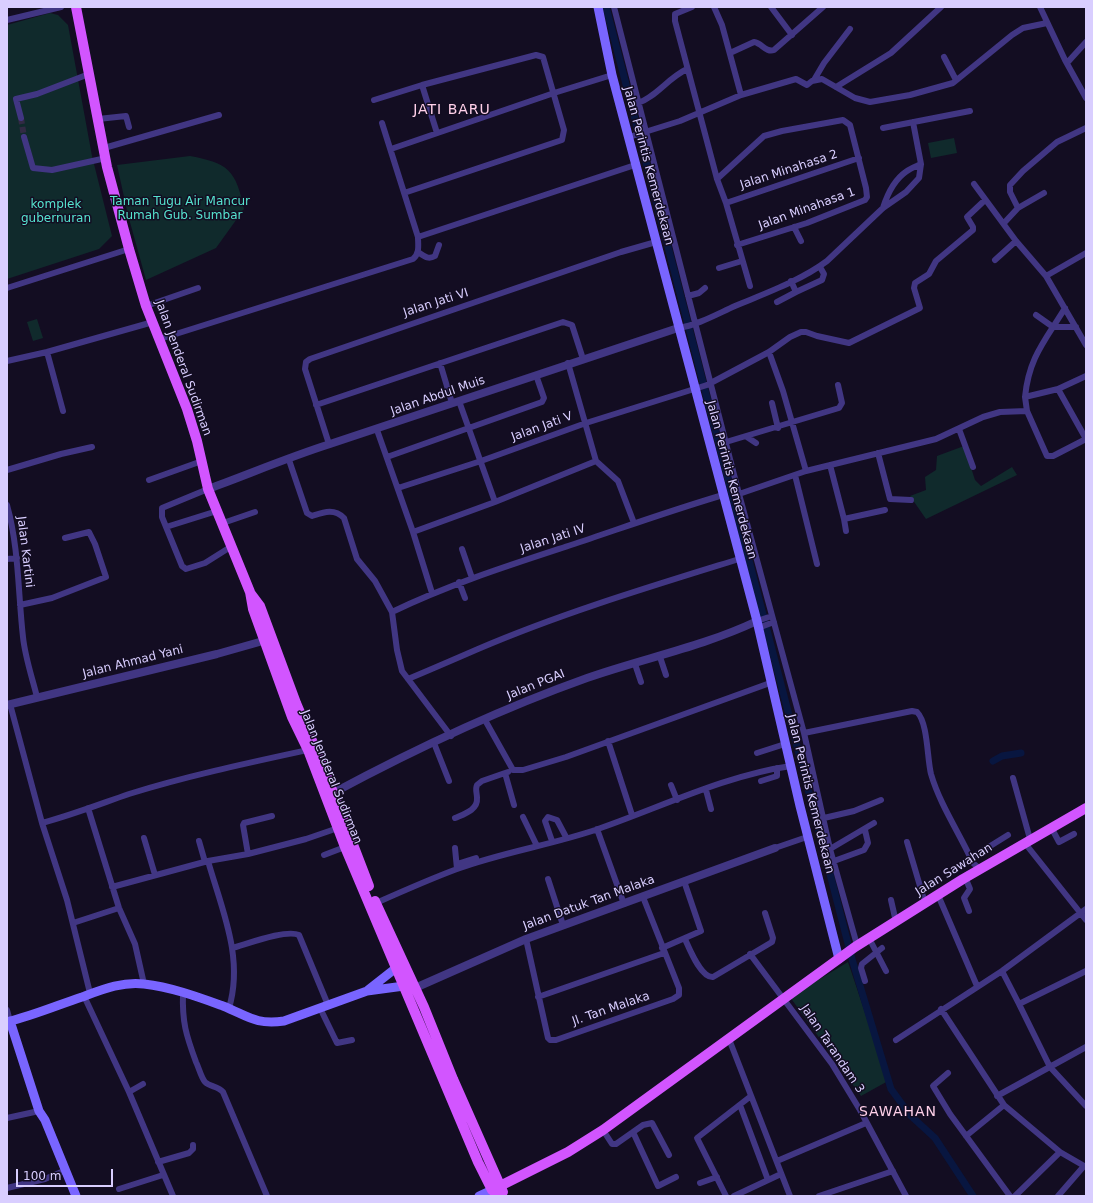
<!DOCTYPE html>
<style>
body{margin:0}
#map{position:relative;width:1093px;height:1203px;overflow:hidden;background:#130d22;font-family:"DejaVu Sans",sans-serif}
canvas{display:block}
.frame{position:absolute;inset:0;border:8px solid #d9ceff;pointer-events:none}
.scale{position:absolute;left:16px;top:1169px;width:97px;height:18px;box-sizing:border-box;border:2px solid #d9ceff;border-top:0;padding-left:5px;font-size:12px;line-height:14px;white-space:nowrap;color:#d9ceff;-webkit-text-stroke:3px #130d22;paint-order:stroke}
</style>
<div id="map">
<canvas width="1093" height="1203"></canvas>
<div class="frame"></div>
<div class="scale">100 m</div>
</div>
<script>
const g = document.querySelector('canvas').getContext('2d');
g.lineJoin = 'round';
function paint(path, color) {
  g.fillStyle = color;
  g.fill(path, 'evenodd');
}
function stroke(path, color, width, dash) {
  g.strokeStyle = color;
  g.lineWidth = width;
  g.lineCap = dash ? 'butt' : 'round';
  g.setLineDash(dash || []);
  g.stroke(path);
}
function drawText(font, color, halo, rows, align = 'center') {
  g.font = font + ' "DejaVu Sans",sans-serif';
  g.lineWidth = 3;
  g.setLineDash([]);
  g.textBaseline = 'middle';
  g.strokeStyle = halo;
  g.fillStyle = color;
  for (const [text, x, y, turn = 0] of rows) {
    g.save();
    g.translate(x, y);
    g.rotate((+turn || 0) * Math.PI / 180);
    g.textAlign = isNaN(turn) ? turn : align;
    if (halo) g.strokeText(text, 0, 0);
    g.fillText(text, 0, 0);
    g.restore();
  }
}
paint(new Path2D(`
 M 50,13 L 58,15 L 68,25 L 92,156 L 112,236 L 99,249 L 7,279 L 7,25 Z
 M 954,138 L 957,153 L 931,158 L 928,143 Z
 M 190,156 C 228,163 236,170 244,209 L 216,248 L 146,280 L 128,215 L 117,165 Z
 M 37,319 L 43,338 L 33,341 L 27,322 Z
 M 964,446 L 975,480 L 981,486 L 1012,467 L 1017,475 L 926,519 L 910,496 L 926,490 L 925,477 L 936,470 L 937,456 Z
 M 848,962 L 888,1081 L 861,1096 L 790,997 Z`), '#102a2c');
stroke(new Path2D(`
 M 606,7 L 852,959 L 891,1089 L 910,1115 L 935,1138 L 973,1196
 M 993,761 L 1002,756 L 1021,753`), '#081640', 7);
stroke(new Path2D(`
 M 21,118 L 24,137`), '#312a43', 6, [6, 3]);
stroke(new Path2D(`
 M 614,7 L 739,494 L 804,733 L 830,849 L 857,945
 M 692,7 L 675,14 L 675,21 L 717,179 L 726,203 L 750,286
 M 714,7 L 722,25 L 741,95
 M 771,7 L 792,35
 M 1040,7 L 1065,60 L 1086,98
 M 7,20 L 61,7
 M 730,53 L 754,42 C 762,43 766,53 774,50 L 823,7
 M 944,57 L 956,80
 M 1067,63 L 1086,42
 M 814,80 L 824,63 L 850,29
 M 422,85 L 437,133
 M 836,87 L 891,53 L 941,7
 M 374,100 L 422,85 L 536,55 L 543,57 L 564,130 L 562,140 L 404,193
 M 638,103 C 656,97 668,78 687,69
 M 21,118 L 16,99 L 37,94 L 89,74
 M 98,119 L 126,116 L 129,127
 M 883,128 L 970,111
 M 24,137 L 33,168 L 52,170 L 106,158
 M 629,137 L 680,121 L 741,95 L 796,79 L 807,85 L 812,81 L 822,79 L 855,98 L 870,102 L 910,95 L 953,83 L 1012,35 L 1023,28 L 1047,23
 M 104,148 L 219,115
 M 391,149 L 554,93 L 612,75
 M 717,179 L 764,136 L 782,131 L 843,120 L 850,125 L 866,188 L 867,197 L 865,200 L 807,223 L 737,245
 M 974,184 L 1016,241 L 1046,276 L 1086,345
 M 726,203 L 859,158
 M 883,208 C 887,195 895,179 907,171 C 911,168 917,166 921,164
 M 1018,208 L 1044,193
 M 1004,223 L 1018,208 L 1010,192 L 1010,185 L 1023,171 L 1057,142 L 1086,128
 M 794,227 L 801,241
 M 418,237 L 635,165
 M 418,252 C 424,256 428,260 435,256 L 439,245
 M 995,260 L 1016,241
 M 719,268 L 742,261
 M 1046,276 L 1086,253
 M 791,281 L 796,292 L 822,280 L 824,274 L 820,267
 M 7,288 L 129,249
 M 688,296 L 699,293 L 705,288
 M 777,302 L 796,292
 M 146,306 L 198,288
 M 1036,315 L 1053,327 L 1076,327
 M 678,328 C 698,325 717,314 735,306 C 766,293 800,281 827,261 L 883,208 L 906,192 L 919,178 L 921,164 L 913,122
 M 160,339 L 413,259 C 420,253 418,245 418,237 L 382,123
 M 47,352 L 63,411
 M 769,352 L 783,391 L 806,471
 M 7,361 L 47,352 L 153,322
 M 440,363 L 452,403
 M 568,363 L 596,461 L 618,481 L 634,523
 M 1058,389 L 1086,376
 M 1025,397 C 1029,357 1045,341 1065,308
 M 459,401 L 495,502
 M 772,403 L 778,428
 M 316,405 L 563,322 L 572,325 L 583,359
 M 959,429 L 973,467
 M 377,430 L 413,532 L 432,593
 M 747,437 L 756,443
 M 1086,439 L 1058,389 L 1025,397 L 1027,411 L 1047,456 L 1053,456 L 1086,439
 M 726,442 L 839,408 L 842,403 L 838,385
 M 329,444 L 305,369 L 306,362 L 310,359 L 621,252 L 656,242
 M 878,453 L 890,499 L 911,500
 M 387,457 L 542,402 L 544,398 L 536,375
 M 289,460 L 307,513 L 312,516 C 324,512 334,508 344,518 L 357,559 L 375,581 L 392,612 L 397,650 L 402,671 L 451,736
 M 830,465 L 844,519 L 885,510
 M 7,470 L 61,454 L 92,447
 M 795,475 L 817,564
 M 149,480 L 202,461
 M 398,488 L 481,461 L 586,423 L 707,385 L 769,352 L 790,337 L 801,332 L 806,332 L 817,336 L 849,343 L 920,308 L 914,288 L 915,283 L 929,274 L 936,261 L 973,230 L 973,227 L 967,217 L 985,200
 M 208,489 L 162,508 L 162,517 L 182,566 L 186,569 L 205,563 L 232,546
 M 739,494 L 806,471 L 936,439 L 983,417 L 1000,412 L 1027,411
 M 7,505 C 19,548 18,593 23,637 C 25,657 32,677 37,697
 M 844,519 L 846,531
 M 223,523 L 255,512
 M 166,527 L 217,511
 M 413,532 L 495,502 L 596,461
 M 462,549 L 472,578
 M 7,559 L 17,558
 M 459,582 L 465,598
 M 20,605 L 52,598 L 106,577 L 95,544 L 89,532 L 65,538
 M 392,612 C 450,584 510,565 571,545 C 622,528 672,510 723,495
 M 757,621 L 772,616
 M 758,628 L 774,622
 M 660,657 L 666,675
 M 635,664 L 641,682
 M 408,679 C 432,669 455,659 478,649 C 562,613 652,586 739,559
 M 10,704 L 42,823 L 67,900 L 90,993
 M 485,720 L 513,770 L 523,770 L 566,757 L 770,683
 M 804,733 L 912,711 L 917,712 C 928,723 927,758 931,774 C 940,805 960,834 973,863 L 980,869
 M 608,741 L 632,815
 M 434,743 L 449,781
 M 757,753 L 785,744
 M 508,772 L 505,773 L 514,805
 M 1013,778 L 1030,839
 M 761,781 L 777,776 L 777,768
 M 671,785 L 677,800
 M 706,790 L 711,809
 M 88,808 L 119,908 L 135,944 L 144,984
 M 523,817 L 537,846
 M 455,818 C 464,814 478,810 477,798 C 477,793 475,789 477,785 L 482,781 L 505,773
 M 824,818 L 854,811 L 881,800
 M 42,823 C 72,815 100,804 129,794 C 187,776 248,763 308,750
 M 1051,827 L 1059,842 L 1074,834
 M 597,829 L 624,904
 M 144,838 L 155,875
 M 199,841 L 205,862
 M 552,841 L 545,821 L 548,817 L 557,820 L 566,837
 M 907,842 L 925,903
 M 1024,842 L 1086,920
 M 455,848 L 457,869
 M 775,848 L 807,837
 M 830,849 L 874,823
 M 248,854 L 243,825 L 244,823 L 272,816
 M 324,855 L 345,847
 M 971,858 L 1008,835
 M 208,861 C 222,910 244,958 229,1008
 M 834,861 L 864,850 L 868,843 L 865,830
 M 457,864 L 476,858
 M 965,877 L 970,889 L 964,898 L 969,911
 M 548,879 L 563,925
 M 112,887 L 208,861 L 248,854 L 306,839 L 338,828
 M 938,895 L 977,986
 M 891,900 L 896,922
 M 376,903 C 403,891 430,879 457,869 C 503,852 552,845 598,829 C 659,808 726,775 791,766
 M 73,923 L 119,908
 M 869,938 L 886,971
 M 526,939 L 548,1038 L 550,1040 L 556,1040 L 673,999 L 679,995 L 679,988 L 643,897
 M 685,939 C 690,950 701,978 713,977 L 772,942 L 773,938 L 765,913
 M 232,948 C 247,944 286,929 299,935 L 328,1005
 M 662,948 L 701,931 L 684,881
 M 750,954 L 832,1064 L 860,1110 L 906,1196
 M 1002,971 L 1019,1004 L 1086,971
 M 865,981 L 861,968 L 862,964 L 882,948
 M 183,993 C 182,1022 186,1035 196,1062 C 199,1068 201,1077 205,1082 C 210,1087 218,1086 223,1092 L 267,1196
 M 84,996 L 129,1092 L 173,1196
 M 538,997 L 664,953
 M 1019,1004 L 1050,1067 L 1086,1106
 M 320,1008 L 337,1043 L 352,1040
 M 941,1009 L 1004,1105 L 1060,1152 L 1086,1167
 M 7,1010 L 10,1021
 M 729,1039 L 790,1196
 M 896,1040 L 1002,971 L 1086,909
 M 948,1073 L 933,1086 L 950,1114 L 1010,1196
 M 129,1092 L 143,1084
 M 997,1096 L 1086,1047
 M 740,1105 L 768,1180
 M 7,1118 L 39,1111
 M 603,1130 L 612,1144 L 616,1144 L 643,1125 L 652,1123 L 669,1155
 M 633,1132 L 658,1186 L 676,1177
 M 966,1136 L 1004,1105
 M 777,1161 L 866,1123
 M 158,1162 L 189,1153 L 193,1149 L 193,1145
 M 700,1183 L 717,1177
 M 7,1188 L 45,1179 L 66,1170
 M 119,1189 L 163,1175
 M 726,1196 L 697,1138 L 751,1096
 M 734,1196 L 781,1174
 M 819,1196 L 893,1171
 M 1015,1196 L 1060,1152
 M 1058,1196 L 1084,1166`), '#413683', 6);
stroke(new Path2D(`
 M 208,489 C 249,474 289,457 330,444 C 446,406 562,366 678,328
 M 7,705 L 217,654 L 270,639
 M 333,793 C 415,749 500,709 587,678 C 644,658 702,647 757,621
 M 415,988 L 526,939 L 775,848`), '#413683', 8);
stroke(new Path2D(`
 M 598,7 L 612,75 L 757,621 L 800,806 L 839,959
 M 368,990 L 396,968
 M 10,1021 L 39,1111 L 45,1120 L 76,1196
 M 7,1022 C 32,1016 58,1005 82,997 C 101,990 123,981 144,984 C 171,987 198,997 223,1006 C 248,1016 255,1025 284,1021 L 367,991 L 404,986
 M 479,1196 L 492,1190`), '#7965ff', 9);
stroke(new Path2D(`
 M 76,7 L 107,167 L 129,249 L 146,306 L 187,409 L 197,441 L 208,489 L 250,592 L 253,609 L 292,717 L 308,750 L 345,847 L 478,1162 L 492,1190 L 500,1196
 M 251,594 L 260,606 L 296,703 L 324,769 L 369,886
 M 375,901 L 424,1007 L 453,1079 L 503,1192
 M 492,1190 L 568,1152 L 603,1130 L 855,947 L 963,879 L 1086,808`), '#d255ff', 10);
drawText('12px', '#d9ceff', '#130d22', [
 ["Jalan Perintis Kemerdekaan",648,166,75],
 ["Jalan Minahasa 2",789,170,-18],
 ["Jalan Minahasa 1",807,209,-20],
 ["Jalan Jati VI",436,303,-18],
 ["Jalan Jenderal Sudirman",183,368,70],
 ["Jalan Abdul Muis",438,396,-19],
 ["Jalan Jati V",542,427,-20],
 ["Jalan Perintis Kemerdekaan",731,480,75],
 ["Jalan Jati IV",553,539,-18],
 ["Jalan Kartini",25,552,83],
 ["Jalan Ahmad Yani",133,662,-14],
 ["Jalan PGAI",536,685,-22],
 ["Jalan Jenderal Sudirman",331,777,68],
 ["Jalan Perintis Kemerdekaan",810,794,76],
 ["Jalan Sawahan",954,870,-32],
 ["Jalan Datuk Tan Malaka",589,903,-20],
 ["Jl. Tan Malaka",611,1009,-19],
 ["Jalan Tarandam 3",832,1049,56]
]);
drawText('12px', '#56e3cf', '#130d22', [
 ["Taman Tugu Air Mancur",180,202],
 ["Rumah Gub. Sumbar",180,216],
 ["komplek",56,205],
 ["gubernuran",56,219]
]);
g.letterSpacing = '1px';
drawText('14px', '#ffd0e9', '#130d22', [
 ["JATI BARU",452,110],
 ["SAWAHAN",898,1112]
]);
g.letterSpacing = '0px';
</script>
